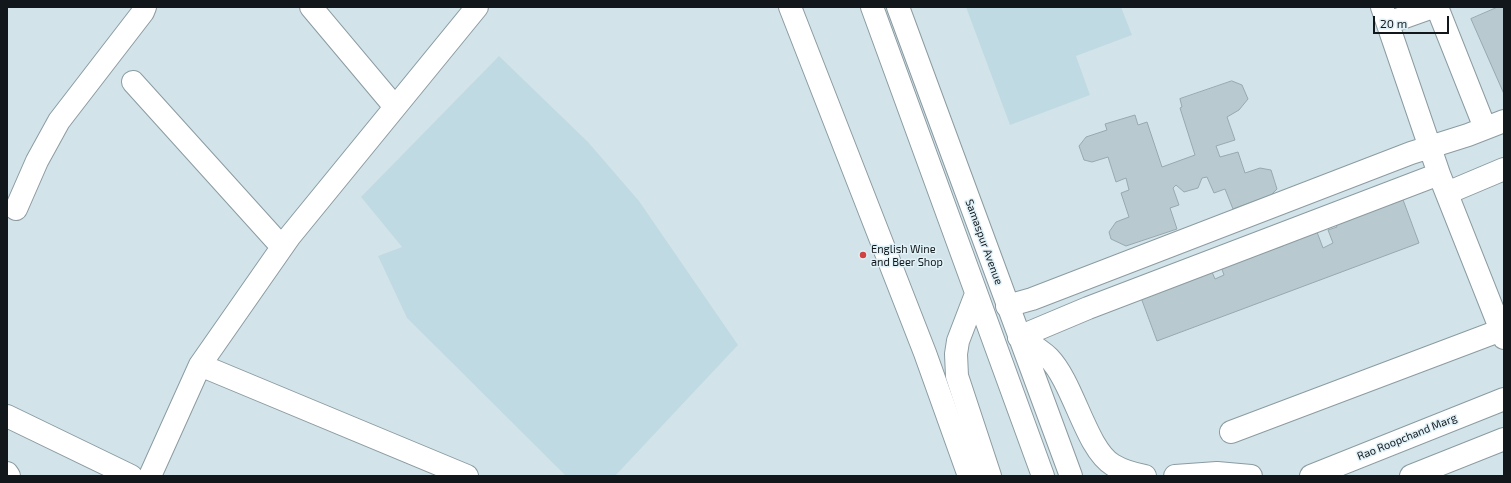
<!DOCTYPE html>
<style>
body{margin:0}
#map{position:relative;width:1511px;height:483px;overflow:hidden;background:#d2e4ea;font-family:"Exo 2",sans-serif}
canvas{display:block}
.frame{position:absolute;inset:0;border:8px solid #11171a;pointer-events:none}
.scale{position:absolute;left:1373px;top:16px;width:76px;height:18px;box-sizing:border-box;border:2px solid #11171a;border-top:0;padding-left:5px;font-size:12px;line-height:14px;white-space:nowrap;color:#11171a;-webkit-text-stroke:3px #e0f1f8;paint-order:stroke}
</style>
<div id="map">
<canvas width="1511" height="483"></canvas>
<div class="frame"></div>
<div class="scale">20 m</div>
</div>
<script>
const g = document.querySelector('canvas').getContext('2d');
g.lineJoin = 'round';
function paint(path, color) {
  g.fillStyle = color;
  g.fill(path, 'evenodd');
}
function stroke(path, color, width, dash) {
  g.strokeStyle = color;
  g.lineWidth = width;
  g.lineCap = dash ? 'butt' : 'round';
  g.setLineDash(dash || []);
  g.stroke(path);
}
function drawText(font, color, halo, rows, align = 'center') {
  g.font = font + ' "Exo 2",sans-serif';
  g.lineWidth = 3;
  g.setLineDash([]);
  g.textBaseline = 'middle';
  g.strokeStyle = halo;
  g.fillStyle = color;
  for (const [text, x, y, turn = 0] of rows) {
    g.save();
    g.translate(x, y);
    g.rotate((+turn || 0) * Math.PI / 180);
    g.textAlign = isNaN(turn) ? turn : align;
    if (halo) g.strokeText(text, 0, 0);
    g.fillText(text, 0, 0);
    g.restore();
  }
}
paint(new Path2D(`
 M 966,7 L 1121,7 L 1132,35 L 1076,56 L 1090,95 L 1010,125 Z
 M 499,56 L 588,142 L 639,201 L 738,345 L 615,476 L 566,476 L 407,318 L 378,256 L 402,247 L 361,197 Z`), '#c0dae3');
const building = new Path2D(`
 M 1498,7 L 1504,7 L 1504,94 L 1471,19 Z
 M 1232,81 L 1242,85 L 1248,99 L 1239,110 L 1227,117 L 1235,140 L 1216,146 L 1220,157 L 1238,152 L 1245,173 L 1260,168 L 1271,170 L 1277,189 L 1271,195 L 1233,209 L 1225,189 L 1214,193 L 1207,177 L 1202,178 L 1198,188 L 1184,192 L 1176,185 L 1173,188 L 1179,205 L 1170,208 L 1177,229 L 1126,246 L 1111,239 L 1109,232 L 1116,222 L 1129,217 L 1121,193 L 1129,190 L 1126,178 L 1116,182 L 1108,157 L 1092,162 L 1084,160 L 1079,146 L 1086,137 L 1107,130 L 1105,124 L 1135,115 L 1138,125 L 1147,122 L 1162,167 L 1195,155 L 1180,108 L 1182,107 L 1180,99 Z
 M 1402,197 L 1419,243 L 1157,341 L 1140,295 L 1212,272 L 1215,279 L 1224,275 L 1220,264 L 1276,242 L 1277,248 L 1283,246 L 1283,244 L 1317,232 L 1323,248 L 1333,243 L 1328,230 L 1337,227 L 1334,221 Z`);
paint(building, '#b8c9cf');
stroke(building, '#98a8ae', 1);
const minor = new Path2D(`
 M 311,7 L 395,107
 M 790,7 L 925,353 L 969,476
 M 1382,7 L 1439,174 L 1504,338
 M 1437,7 L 1485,128
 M 1388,23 L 1433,7
 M 133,82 L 282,247
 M 1447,193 L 1504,169
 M 16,209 L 37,161 L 59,121 L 143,12 L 145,7
 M 1007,306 L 1032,299 L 1411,153 L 1468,135 L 1504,121
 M 1019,337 L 1088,308 L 1439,174
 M 200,365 L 467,476
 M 7,416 L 131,476
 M 1231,432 L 1504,329
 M 7,473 L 9,476
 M 150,476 L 200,365 L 290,236 L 477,7`);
const secondary = new Path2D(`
 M 872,7 L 1043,476
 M 898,7 L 1071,476
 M 976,294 L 958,341 L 956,354 L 957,376 L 990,476
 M 1019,337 C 1029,343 1041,350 1049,358 C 1074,384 1086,449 1113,465 C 1123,471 1134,474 1145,476
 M 1175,476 L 1217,473 L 1251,476
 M 1311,476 L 1504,399
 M 1411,476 L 1504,439`);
stroke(minor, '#8b9ba1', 24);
stroke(secondary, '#8b9ba1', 24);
stroke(minor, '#fff', 22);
stroke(secondary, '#fff', 22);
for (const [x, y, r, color] of [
 [863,255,4,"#d14242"]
]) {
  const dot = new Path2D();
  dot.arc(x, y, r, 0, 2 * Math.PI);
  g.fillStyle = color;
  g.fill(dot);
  stroke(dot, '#e0f1f8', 1.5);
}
drawText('11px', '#11171a', '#e0f1f8', [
 ["Samaspur Avenue",984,242,70],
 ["Rao Roopchand Marg",1407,437,-22]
]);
drawText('11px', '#11171a', '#e0f1f8', [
 ["English Wine",871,249],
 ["and Beer Shop",871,262]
], 'left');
</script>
